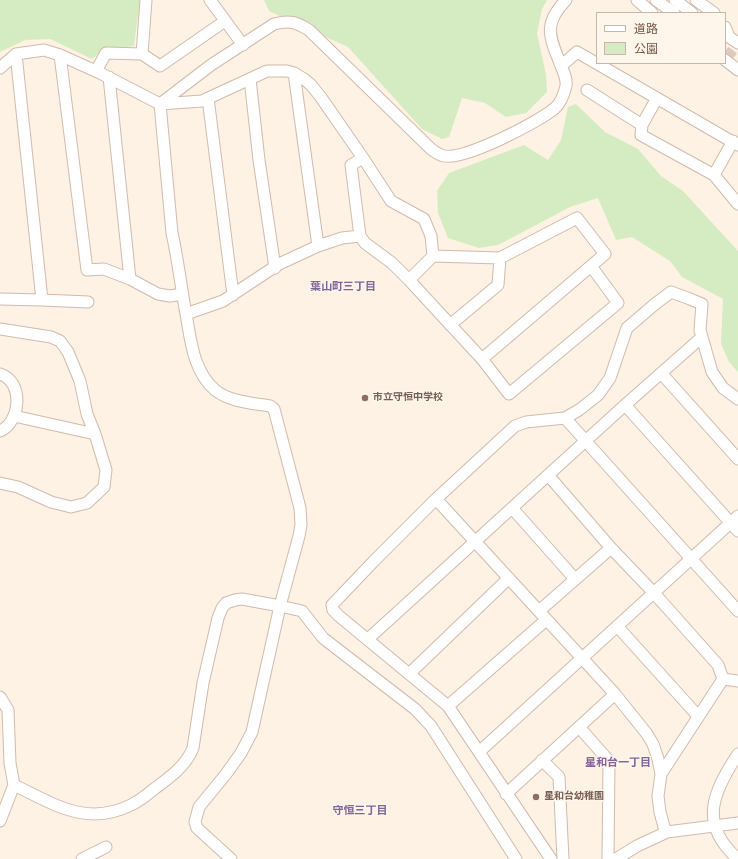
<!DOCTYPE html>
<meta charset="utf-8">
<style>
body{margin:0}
#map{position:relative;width:738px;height:859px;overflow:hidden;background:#fdf2e4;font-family:"Source Sans 3","Noto Sans JP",sans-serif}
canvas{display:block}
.legend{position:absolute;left:596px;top:12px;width:130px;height:52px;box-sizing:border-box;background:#fff6eb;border:1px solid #c9b6aa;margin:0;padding:5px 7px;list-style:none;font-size:12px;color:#775648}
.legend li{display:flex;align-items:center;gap:8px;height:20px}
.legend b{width:20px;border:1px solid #c9b6aa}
</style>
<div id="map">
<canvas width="738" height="859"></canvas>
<ul class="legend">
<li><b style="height:5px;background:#fff"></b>道路</li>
<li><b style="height:11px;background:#d5ecc2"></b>公園</li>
</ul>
</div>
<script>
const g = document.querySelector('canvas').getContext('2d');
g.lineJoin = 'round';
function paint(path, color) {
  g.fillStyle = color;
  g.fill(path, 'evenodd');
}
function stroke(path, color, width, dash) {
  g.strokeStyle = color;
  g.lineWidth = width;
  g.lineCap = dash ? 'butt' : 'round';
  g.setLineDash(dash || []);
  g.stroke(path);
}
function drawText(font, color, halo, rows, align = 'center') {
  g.font = font + ' "Source Sans 3","Noto Sans JP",sans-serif';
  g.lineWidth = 3;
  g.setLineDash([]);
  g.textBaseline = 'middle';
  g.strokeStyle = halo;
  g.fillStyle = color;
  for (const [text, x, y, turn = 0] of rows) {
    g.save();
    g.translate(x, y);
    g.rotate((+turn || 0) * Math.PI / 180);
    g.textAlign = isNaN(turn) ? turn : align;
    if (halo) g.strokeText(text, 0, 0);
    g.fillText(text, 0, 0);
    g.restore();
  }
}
paint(new Path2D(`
 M 0,0 L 140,0 L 134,46 L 103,50 L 92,59 L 50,39 L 25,40 L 0,52 Z
 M 264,0 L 547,0 L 542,9 L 537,33 L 546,75 L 547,92 L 526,113 L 506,117 L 485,103 L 462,98 L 449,137 L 442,139 L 422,129 L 348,47 L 269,11 Z
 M 576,104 L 605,132 L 638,149 L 661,176 L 683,191 L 738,251 L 738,372 L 729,362 L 721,344 L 723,299 L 682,277 L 670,261 L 632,237 L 616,240 L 598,198 L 570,207 L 498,245 L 479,248 L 448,238 L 438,213 L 437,191 L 449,173 L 524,145 L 548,160 L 561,140 L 568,107 Z`), '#d5ecc2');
stroke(new Path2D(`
 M 725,51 L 738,61`), '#dccbbd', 11, [11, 5.5]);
const minor = new Path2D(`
 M 146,0 L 142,54 L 160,66 L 225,21
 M 210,0 L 243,45
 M 637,0 L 652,13
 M 656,0 L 674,13
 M 675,0 L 692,13
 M 696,0 L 714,13
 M 725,27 L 729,37 L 738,43
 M 60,55 L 87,270 L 104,269 L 130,279 L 158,294 L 170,296 L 182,294
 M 725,60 L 738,70
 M 561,66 L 577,52 L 738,145
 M 0,68 L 16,54 L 44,50 L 60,55 L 100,73 L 160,104 L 202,101 L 267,71 L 287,71 L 294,73 L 304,79 L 311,85 L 320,96 L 363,158 L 391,201 L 424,219 L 431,236 L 433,256
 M 96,71 L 106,53 L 142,54
 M 294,73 L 318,246
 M 109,77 L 130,279
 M 250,79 L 259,160 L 275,268
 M 587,90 L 642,125 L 657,98
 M 208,98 L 233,295
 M 160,104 L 172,233 C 178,260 181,287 186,314 C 191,341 193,371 215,390 C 230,402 252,403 270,406 L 274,409 L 300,508 L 301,525 L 299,536 L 280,606 L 252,732 L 241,753 L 226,774 L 199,807 L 195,822 L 197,828 L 231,859
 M 160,104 L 211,65 L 274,24 C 290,20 296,22 309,30 L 431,149 C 435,152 439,155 444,156 C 465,160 539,122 555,108 C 561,103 564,94 566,86 C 567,79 564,73 561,66 C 550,37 542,25 566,0
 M 642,125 L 641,135 L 714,175 L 733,141
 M 363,158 L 351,165 L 360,236 L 365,243 L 392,263 L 409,280 L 482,359 L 509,394 L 618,303 L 591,266
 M 714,175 L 738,204
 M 409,280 L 433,256 L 500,258 L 577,218 L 605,254 L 482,359
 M 0,299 L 42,300 L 16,54
 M 42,300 L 88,302
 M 186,314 L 223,301 L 279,264 L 318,246 L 342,238 L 360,236
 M 450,325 L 498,285 L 500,258
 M 0,329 L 51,337 L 60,341 L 68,352 L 80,381 L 87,414 L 95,434 L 106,470 L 104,487 L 87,503 L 71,507 L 51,502 L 18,487 L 0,483
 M 661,373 L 738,459
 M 0,374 C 25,382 20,423 0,431
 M 625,405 L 738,531
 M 14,416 L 95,434
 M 565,418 L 738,611
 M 548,475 L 611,548 L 654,593 L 718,665 L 723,679
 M 436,499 L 615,694 L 647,734 L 653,744 L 658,759 L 661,774 L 658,796 L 660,812 L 664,827 L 667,832
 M 512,508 L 575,579
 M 539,611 L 611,548
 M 617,626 L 698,716
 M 368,639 L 625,405 L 702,337
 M 410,673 L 509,578
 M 723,679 L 738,681
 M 0,697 L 8,710 L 10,763 L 14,785 L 0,821
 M 448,706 L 546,620
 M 579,727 L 609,761 L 608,859
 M 479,752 L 738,516
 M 542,760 L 559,777 L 563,859
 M 661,774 L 723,679
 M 14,785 C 54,804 86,827 131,805 C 139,801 147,795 154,789 C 169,778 186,766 193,748 L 203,683 L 218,618 L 222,608 L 226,603 L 235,600 L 242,599 L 280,606 L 302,611 L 323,638 L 415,709 L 431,726 L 516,859
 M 506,794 L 615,694
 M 82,859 L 106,847
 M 551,859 L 448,706 L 339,616 L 333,610 L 332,605 L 373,562 L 436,499 L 515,426 L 526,422 L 565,418 L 579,410 L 598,395 L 610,378 L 627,328 L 655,304 L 671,292 L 690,299 L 702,304 L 700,330 L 712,372 L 723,388 L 738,399
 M 616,859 L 637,846 L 667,832 L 738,823
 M 738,859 C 698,824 713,792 738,754`);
stroke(minor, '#d1baac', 13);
stroke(minor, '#fff', 11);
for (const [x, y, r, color] of [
 [365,398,4,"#8d6e63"],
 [536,797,4,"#8d6e63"]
]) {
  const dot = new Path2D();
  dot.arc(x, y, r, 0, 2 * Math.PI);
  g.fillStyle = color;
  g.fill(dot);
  stroke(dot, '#fff6eb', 1.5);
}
drawText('bold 10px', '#785e54', '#fff6eb', [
 ["市立守恒中学校",373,398],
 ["星和台幼稚園",544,797]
], 'left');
drawText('bold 11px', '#84639b', '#fff6eb', [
 ["葉山町三丁目",343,288],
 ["星和台一丁目",618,764],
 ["守恒三丁目",360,812]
]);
</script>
